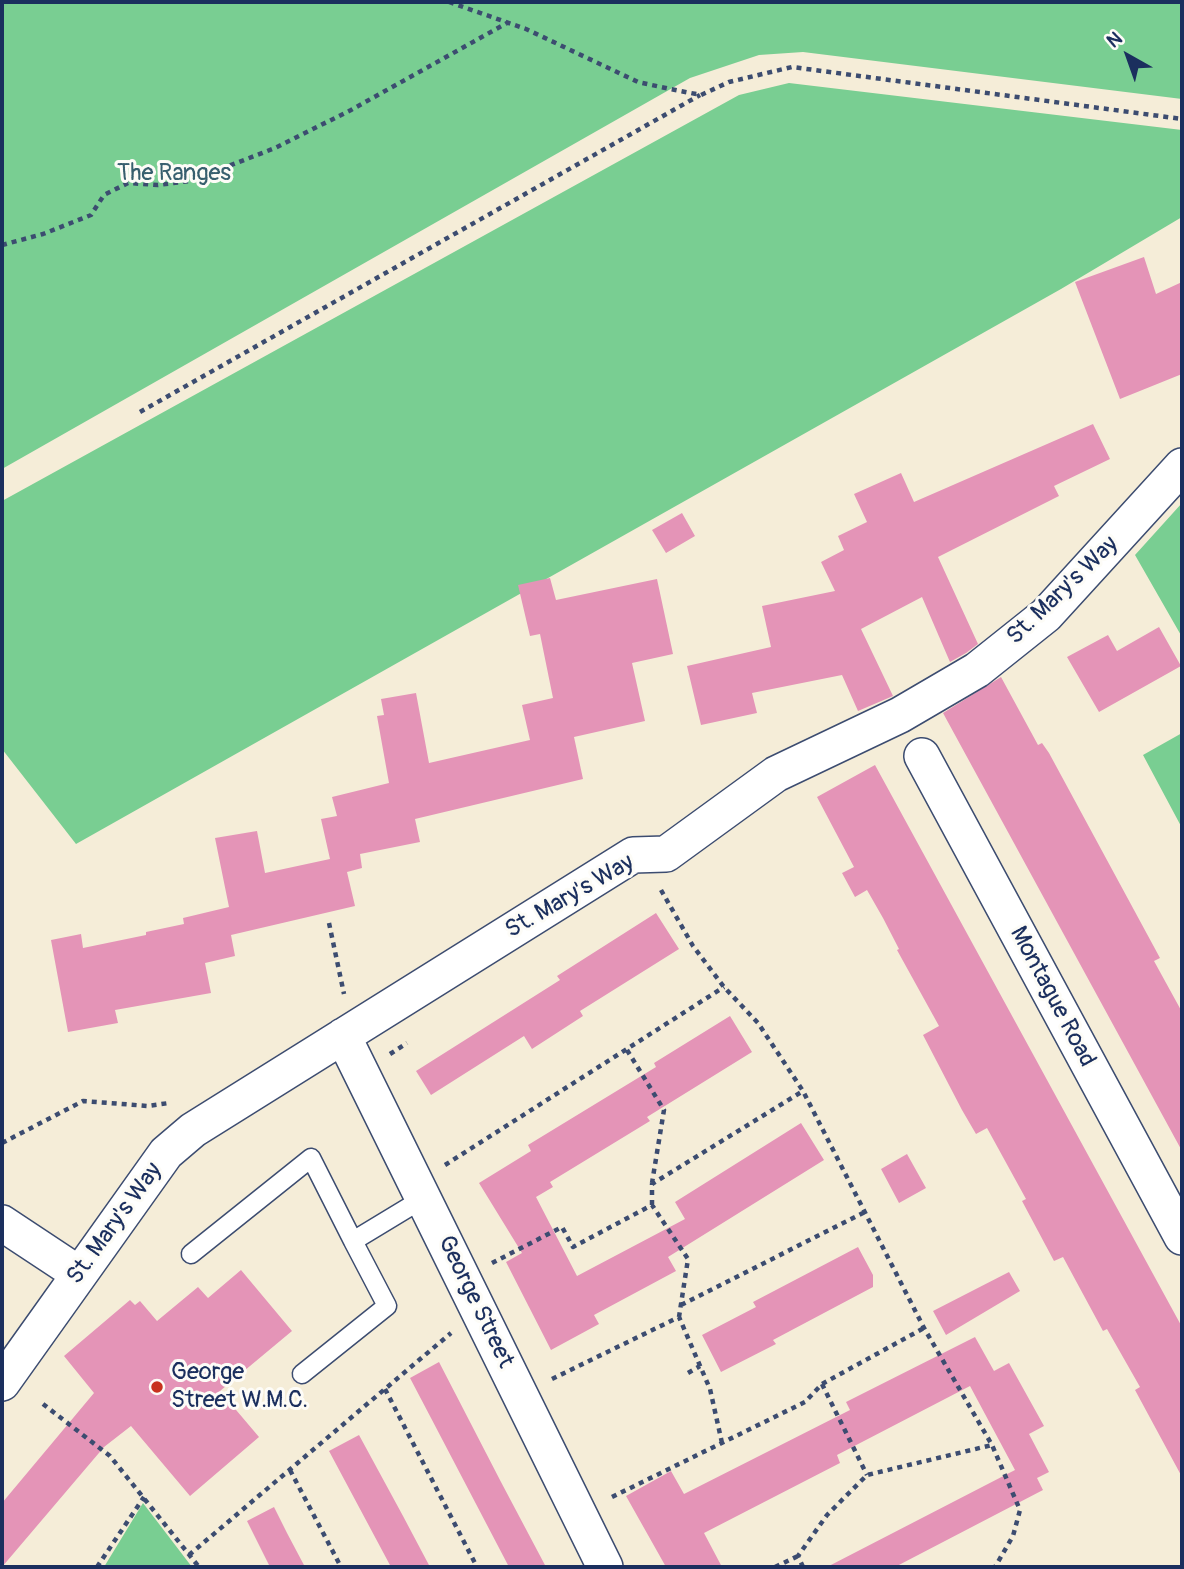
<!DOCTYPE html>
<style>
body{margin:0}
#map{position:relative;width:1184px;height:1569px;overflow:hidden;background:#f5edd8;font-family:Pangolin,sans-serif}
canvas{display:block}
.frame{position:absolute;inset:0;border:4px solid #1b2f5e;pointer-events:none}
.north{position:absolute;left:1093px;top:21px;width:70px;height:70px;-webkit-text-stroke:5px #fdfcf7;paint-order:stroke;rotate:320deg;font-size:19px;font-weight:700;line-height:28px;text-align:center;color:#1b2f5e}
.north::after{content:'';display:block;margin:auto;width:24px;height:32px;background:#1b2f5e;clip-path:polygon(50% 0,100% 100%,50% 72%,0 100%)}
</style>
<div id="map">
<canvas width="1184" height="1569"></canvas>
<div class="frame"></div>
<div class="north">N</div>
</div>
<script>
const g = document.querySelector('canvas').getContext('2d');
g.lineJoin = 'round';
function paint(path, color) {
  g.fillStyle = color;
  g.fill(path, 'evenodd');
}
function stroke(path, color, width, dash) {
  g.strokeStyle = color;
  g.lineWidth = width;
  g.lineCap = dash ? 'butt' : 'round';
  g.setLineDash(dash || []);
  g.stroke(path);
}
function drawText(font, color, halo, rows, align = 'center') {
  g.font = font + ' Pangolin,sans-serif';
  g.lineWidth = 6;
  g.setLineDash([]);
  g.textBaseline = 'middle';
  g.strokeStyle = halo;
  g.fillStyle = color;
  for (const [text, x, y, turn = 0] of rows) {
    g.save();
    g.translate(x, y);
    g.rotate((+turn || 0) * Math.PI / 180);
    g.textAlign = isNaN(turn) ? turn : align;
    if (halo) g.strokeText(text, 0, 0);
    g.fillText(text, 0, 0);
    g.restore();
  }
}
paint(new Path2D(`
 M 2,2 L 1182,2 L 1182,99 L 803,52 L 759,55 L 690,78 L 2,469 Z
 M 789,83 L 1182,130 L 1182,217 L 1061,289 L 76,844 L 2,749 L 2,501 L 739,95 Z
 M 1182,503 L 1182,637 L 1135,555 Z
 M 1182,733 L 1182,828 L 1143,755 Z
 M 143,1503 L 192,1567 L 104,1567 Z`), '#79ce92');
paint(new Path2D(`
 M 1144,257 L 1156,294 L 1182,282 L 1182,374 L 1120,399 L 1075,282 Z
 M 1093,424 L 1110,459 L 1054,486 L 1059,496 L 938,557 L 978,644 L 966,653 L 950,662 L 922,597 L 861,629 L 893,696 L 858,711 L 842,675 L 752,693 L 757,713 L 701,725 L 687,666 L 771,647 L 762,606 L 835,591 L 821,562 L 844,550 L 838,536 L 867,522 L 854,494 L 901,473 L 914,502 Z
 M 682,513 L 695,536 L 666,553 L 652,530 Z
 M 550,578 L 556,600 L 657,579 L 673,654 L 632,663 L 645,721 L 574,737 L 583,779 L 415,819 L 420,842 L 360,854 L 362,868 L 347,872 L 355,906 L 231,935 L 235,956 L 205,963 L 211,993 L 115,1010 L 118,1023 L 68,1032 L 51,940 L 81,934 L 83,948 L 146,935 L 146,932 L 184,924 L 183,918 L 229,907 L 215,838 L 257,831 L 265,873 L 330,859 L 321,819 L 337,816 L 332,797 L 389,783 L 377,716 L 384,715 L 381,699 L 416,693 L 429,763 L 530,740 L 522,705 L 553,698 L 540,634 L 530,636 L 518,585 Z
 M 1159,627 L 1181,666 L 1099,712 L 1067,657 L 1108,635 L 1117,651 Z
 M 1001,677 L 1038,745 L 1042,743 L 1049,753 L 1160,958 L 1154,961 L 1182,1012 L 1182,1151 L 943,713 Z
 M 875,765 L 1182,1327 L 1182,1477 L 1135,1390 L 1140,1387 L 1107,1329 L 1103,1331 L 1063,1257 L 1054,1261 L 1022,1201 L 1026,1199 L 987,1128 L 976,1134 L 962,1110 L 923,1035 L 939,1026 L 897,950 L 899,949 L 883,918 L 867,890 L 855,897 L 842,873 L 854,867 L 817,797 Z
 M 656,913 L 679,949 L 580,1011 L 583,1016 L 532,1049 L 524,1036 L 431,1095 L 416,1071 L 560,980 L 557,976 Z
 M 730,1016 L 752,1052 L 647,1117 L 650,1121 L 550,1182 L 553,1187 L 536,1197 L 577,1276 L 685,1219 L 675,1202 L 801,1123 L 824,1160 L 668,1257 L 676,1271 L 594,1315 L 599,1324 L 551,1350 L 506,1262 L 522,1253 L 479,1183 L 531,1151 L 528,1145 L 656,1067 L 654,1063 Z
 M 907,1154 L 926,1188 L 899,1203 L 881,1169 Z
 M 858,1247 L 873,1275 L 873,1287 L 773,1340 L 776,1344 L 721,1372 L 702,1335 L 756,1307 L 753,1302 Z
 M 241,1270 L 292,1331 L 220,1391 L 259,1437 L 190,1496 L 131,1426 L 104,1447 L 2,1567 L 2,1503 L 94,1393 L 64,1356 L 130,1300 L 135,1305 L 140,1301 L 157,1321 L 198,1287 L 208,1298 Z
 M 1009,1272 L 1020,1291 L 946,1335 L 933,1311 Z
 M 975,1337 L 994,1371 L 1009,1363 L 1044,1426 L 1029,1434 L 1049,1472 L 1037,1478 L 1043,1490 L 895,1567 L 827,1567 L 1015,1470 L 970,1386 L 837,1455 L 840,1463 L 704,1533 L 722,1567 L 666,1567 L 626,1496 L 671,1471 L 684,1494 L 850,1410 L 846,1402 Z
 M 439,1362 L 501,1482 L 546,1567 L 509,1567 L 431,1418 L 410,1378 Z
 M 359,1435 L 403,1516 L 430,1567 L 391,1567 L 329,1451 Z
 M 274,1507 L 287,1533 L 305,1567 L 270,1567 L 247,1521 Z`), '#e494b7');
const service = new Path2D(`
 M 191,1254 L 311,1158 L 353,1241
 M 302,1374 L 387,1306 L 353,1241 L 424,1198`);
const minor = new Path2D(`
 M 922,756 L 1182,1237
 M 343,1036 L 605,1567
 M 2,1223 L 79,1274
 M 2,1383 L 166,1153 L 193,1130 L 633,855 L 666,854 L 776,774 L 900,715 L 977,670 L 1046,615 L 1182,466`);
stroke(service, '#3c4c70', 21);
stroke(minor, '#3c4c70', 38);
stroke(new Path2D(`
 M 449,2 L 526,29 L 638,82 L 670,89 L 701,95 L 729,82 L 792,67 L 1182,119
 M 2,245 L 43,234 L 91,215 L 104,195 L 128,183 L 158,185 L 190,181 L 275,148 L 351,110 L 507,23
 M 140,412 L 700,95
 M 661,890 L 693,946 L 724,987 L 758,1023 L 803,1091 L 924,1328 L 992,1445 L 1020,1510 L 1013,1536 L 995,1567
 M 329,923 L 344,994
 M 627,1050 L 664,1110 L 652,1183
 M 390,1054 L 407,1043
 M 2,1143 L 83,1101 L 148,1106 L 169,1103
 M 445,1165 L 724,987
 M 652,1205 L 652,1184 L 803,1091
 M 492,1263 L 562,1227 L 573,1247 L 652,1205 L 688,1259 L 679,1317
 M 681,1305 L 865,1212
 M 688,1373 L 700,1366
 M 552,1379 L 679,1317 L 710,1389 L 722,1443
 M 822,1384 L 867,1475
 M 385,1389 L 477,1567
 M 43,1404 L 110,1456 L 199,1567
 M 290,1470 L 341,1567
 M 612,1497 L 805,1402 L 822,1384 L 924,1328
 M 189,1555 L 451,1333
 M 97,1567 L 144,1497
 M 775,1567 L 798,1556
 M 803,1567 L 798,1556 L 827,1515 L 867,1475 L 992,1445`), '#3c4c70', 4.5, [5, 5]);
stroke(service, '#fff', 18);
stroke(minor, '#fff', 35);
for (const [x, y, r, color] of [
 [157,1387,7,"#c8321e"]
]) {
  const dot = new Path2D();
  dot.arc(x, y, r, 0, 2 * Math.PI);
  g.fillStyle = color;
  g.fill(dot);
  stroke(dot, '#fdfcf7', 2.5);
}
drawText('24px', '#375f6e', '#fdfcf7', [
 ["The Ranges",174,174]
]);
drawText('24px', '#1b2f5e', '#fdfcf7', [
 ["St. Mary's Way",1063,591,-44],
 ["St. Mary's Way",570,897,-30],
 ["Montague Road",1052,997,62],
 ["St. Mary's Way",115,1224,-54],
 ["George Street",475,1302,64]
]);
drawText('24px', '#1b2f5e', '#fdfcf7', [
 ["George",171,1373],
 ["Street W.M.C.",171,1401]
], 'left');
</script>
